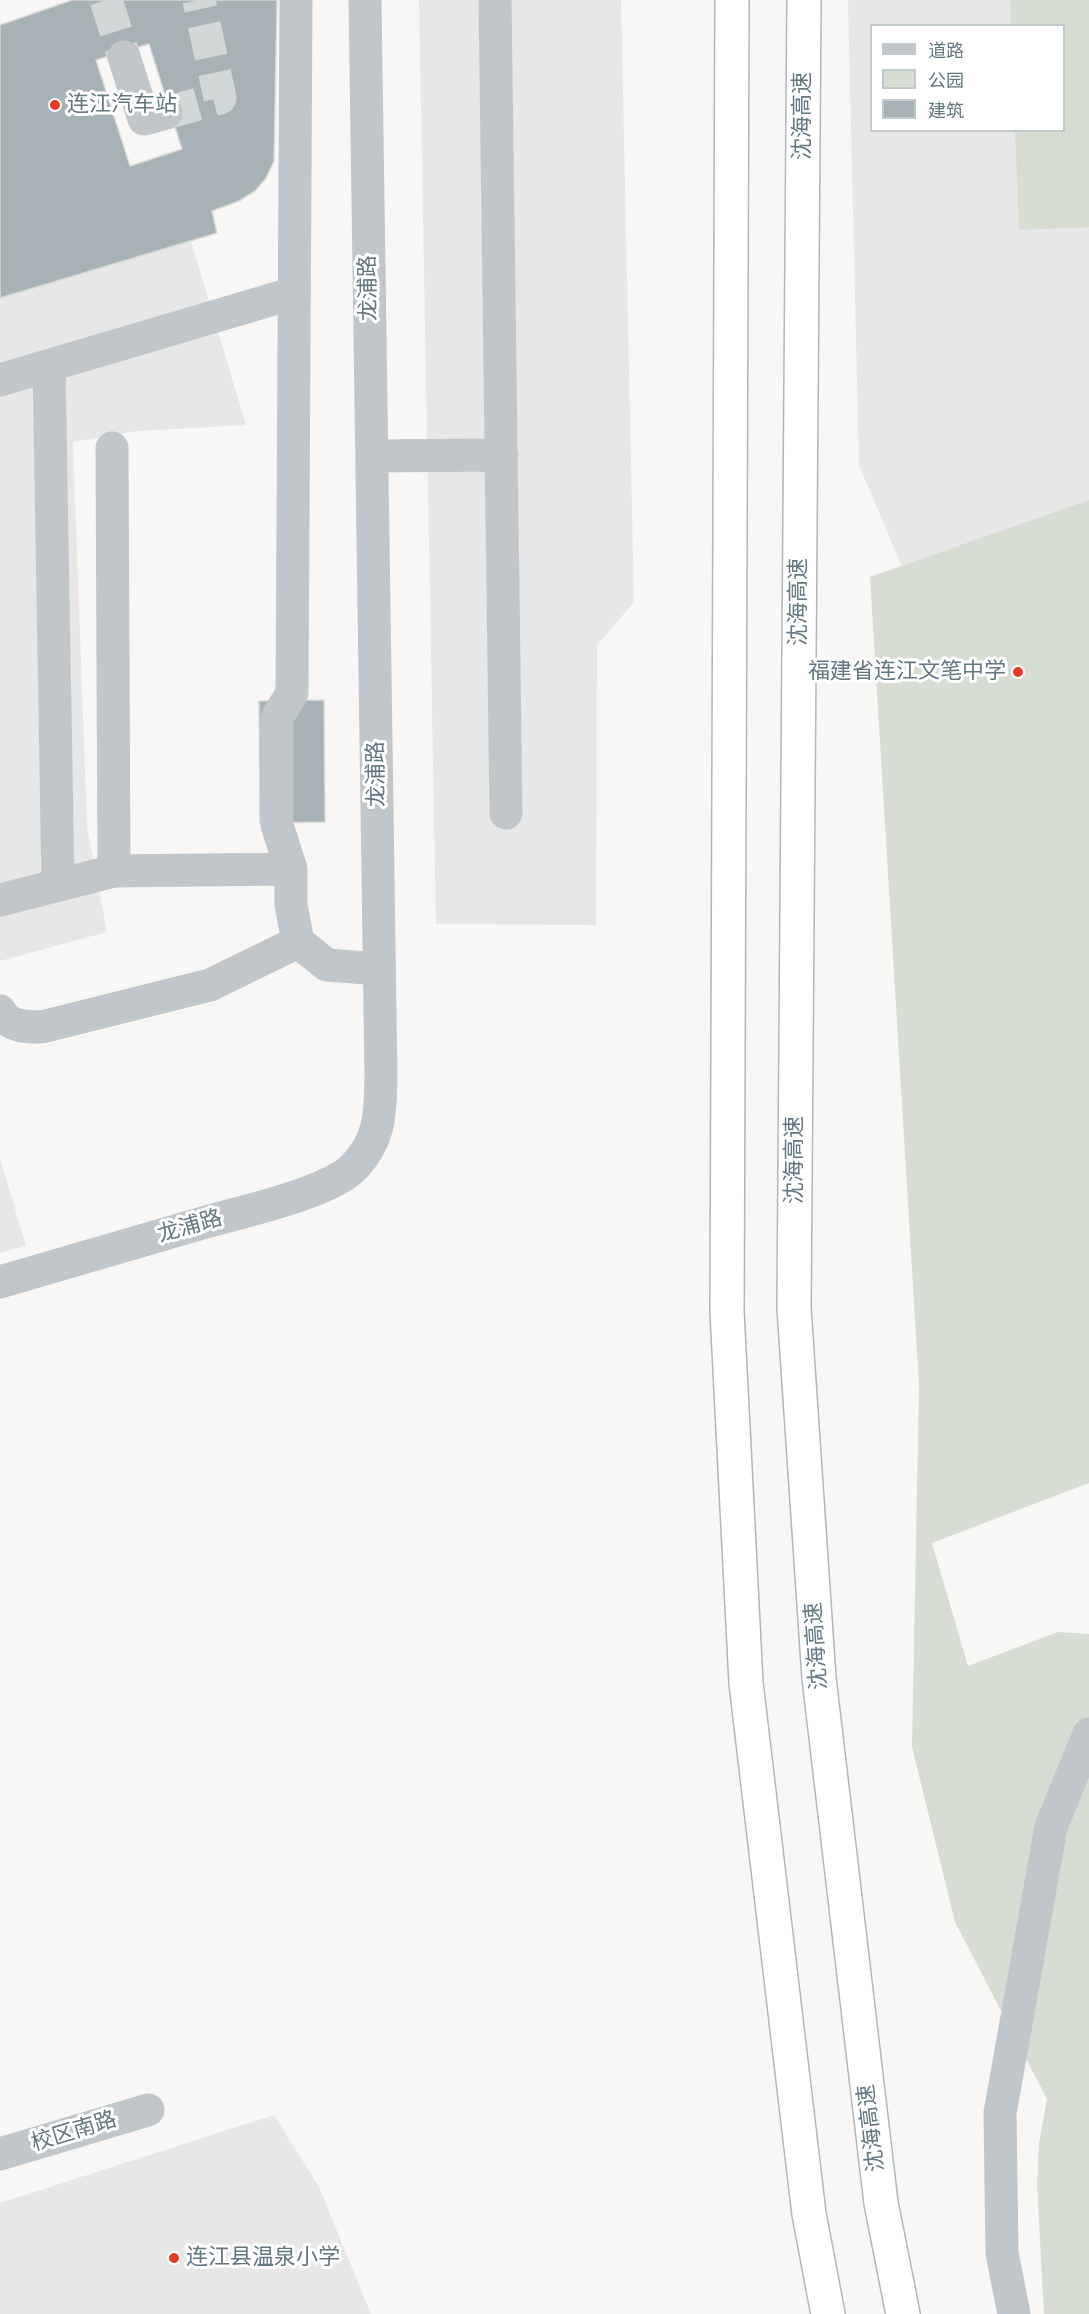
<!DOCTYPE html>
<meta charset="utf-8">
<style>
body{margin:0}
#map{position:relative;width:1089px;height:2314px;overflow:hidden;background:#f8f7f5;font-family:"Space Grotesk","Noto Sans SC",sans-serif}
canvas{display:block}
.legend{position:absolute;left:870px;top:24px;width:195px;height:108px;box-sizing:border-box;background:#fff;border:2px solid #c0c9cc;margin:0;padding:8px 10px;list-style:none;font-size:18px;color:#627780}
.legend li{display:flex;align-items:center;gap:12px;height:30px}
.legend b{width:30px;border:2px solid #c0c9cc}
</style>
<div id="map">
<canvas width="1089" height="2314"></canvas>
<ul class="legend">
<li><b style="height:8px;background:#c0c6c9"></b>道路</li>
<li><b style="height:16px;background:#d8ddd4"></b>公园</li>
<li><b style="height:16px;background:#a7b2b6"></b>建筑</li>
</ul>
</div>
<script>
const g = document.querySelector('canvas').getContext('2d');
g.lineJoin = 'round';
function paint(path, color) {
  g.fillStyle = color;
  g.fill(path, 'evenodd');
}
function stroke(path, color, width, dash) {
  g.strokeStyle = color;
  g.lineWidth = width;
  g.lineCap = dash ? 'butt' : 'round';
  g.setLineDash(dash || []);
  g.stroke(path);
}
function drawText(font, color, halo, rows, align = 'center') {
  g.font = font + ' "Space Grotesk","Noto Sans SC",sans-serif';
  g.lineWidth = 6;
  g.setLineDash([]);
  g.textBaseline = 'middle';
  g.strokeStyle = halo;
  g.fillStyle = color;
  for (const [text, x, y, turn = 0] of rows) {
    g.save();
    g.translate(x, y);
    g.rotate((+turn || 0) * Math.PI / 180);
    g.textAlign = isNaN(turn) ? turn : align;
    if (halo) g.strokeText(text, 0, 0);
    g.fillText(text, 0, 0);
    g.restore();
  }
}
paint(new Path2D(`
 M 419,0 L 621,0 L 634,602 L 597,645 L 596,925 L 436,924 Z
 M 848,0 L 1089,0 L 1089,1253 L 1034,880 L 859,465 ZM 872,26 L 1064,26 L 1064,130 L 872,130 Z
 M 191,241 L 246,425 L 138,431 L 73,442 L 87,827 L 107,932 L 0,961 L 0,298 Z
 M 0,1158 L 26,1246 L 0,1253 Z
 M 274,2115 L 319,2187 L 371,2314 L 0,2314 L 0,2203 Z`), '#e6e7e6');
paint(new Path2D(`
 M 1010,0 L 1089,0 L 1089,227 L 1019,230 L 1015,131 L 1064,130 L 1064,26 L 1011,25 Z
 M 1089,500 L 1089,1483 L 932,1543 L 968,1666 L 1058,1632 L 1089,1634 L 1089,2314 L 1044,2314 L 1037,2185 L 1039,2143 L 1047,2099 L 955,1922 L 912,1747 L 919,1385 L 870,577 Z`), '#d8ddd4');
const building = new Path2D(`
 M 72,0 L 277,0 L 274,161 L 266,178 L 255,191 L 239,201 L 212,211 L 217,233 L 0,298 L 0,25 ZM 149,44 L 182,149 L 130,166 L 96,60 Z
 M 324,700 L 325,822 L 260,823 L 259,701 Z`);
paint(building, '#a7b2b6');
stroke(building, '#d9d9d7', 1.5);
stroke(new Path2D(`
 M 106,0 L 124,57
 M 166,113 L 220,98 L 199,0`), '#d2d7d8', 33, [33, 16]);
const highway = new Path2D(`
 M 732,0 L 727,1311 L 746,1683 L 809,2214 L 828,2314
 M 804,0 L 794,1308 L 819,1678 L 881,2203 L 903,2314`);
stroke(highway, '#b1b7ba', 36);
stroke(new Path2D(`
 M 495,0 L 506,813
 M 124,57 L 144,119 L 166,113
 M 49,366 L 58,884
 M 0,380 L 294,293
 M 112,448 L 114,871
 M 372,456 L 502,455
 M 291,869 L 277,825 L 277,718 L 292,693 L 296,0
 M 0,900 L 114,871 L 291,869 L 291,905 L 298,942 L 327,965 L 379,969
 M 0,1011 C 9,1027 25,1027 42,1027 L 210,985 L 298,942
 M 0,1282 C 69,1262 138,1242 206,1222 C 244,1211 330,1193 355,1166 C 381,1138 380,1113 381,1077 L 365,0
 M 0,2154 L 148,2110
 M 1014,2314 L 1002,2253 L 1000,2113 L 1051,1827 L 1089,1734`), '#c0c6c9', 33);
stroke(highway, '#fff', 33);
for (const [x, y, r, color] of [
 [55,105,6,"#e63926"],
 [1018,672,6,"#e63926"],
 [174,2258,6,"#e63926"]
]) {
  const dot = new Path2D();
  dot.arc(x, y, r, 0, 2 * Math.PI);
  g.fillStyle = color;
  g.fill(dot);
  stroke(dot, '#fff', 2);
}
drawText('22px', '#627780', '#fff', [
 ["连江汽车站",67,105],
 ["福建省连江文笔中学",1006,672,"right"],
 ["连江县温泉小学",186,2258]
], 'left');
drawText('22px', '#627780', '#fff', [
 ["沈海高速",803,116,-90],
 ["龙浦路",369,288,-91],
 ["沈海高速",799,602,-90],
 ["龙浦路",377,774,-91],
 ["沈海高速",795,1160,-90],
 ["龙浦路",190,1227,-16],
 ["沈海高速",817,1646,-94],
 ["沈海高速",872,2128,-97],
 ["校区南路",74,2132,-17]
]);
</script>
